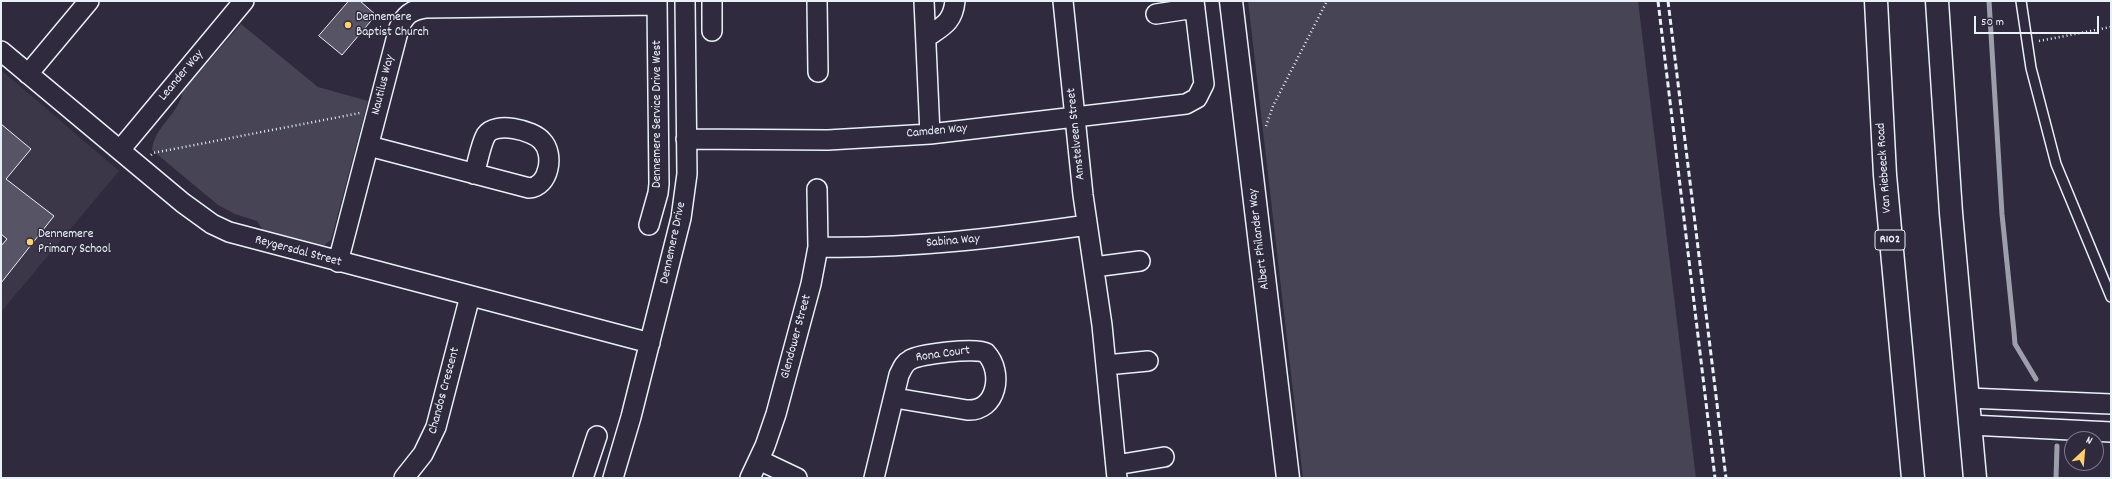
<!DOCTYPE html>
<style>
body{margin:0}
#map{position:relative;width:2112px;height:479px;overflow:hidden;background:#2f2a3d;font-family:Dekko,sans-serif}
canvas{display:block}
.frame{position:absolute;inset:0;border:2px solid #e8f1f8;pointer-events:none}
.north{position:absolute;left:2064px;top:431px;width:40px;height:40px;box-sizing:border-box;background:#2f2a3d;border:1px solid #797a88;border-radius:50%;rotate:26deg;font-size:11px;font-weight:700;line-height:16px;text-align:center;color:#e8f1f8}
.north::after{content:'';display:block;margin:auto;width:14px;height:18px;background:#ffd166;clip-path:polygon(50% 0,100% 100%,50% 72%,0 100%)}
.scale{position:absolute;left:1974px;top:16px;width:125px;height:18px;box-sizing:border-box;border:2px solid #e8f1f8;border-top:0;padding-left:5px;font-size:12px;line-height:14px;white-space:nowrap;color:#e8f1f8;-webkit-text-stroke:3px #2f2a3d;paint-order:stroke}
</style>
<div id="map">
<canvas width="2112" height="479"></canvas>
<div class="frame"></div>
<div class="north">N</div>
<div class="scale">50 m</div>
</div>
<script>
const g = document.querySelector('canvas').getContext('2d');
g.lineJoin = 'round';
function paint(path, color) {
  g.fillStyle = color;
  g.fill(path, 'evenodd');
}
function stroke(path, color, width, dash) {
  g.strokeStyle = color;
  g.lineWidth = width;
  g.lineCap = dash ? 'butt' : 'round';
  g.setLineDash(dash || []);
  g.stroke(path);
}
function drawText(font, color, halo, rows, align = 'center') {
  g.font = font + ' Dekko,sans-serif';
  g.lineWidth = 3;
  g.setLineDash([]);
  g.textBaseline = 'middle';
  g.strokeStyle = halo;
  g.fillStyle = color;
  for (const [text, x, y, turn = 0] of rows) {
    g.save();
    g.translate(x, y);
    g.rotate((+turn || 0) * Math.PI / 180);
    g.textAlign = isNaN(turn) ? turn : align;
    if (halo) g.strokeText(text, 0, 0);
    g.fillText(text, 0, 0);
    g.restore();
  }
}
paint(new Path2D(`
 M 1,70 L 119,171 L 1,312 Z`), '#3b3749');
paint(new Path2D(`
 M 1248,1 L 1638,1 L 1696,478 L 1303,478 Z
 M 241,24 L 318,87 L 368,101 L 331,240 L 323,246 L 263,230 L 257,221 L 235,214 L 218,205 L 152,150 C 154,127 179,114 183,91 Z`), '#464455');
stroke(new Path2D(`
 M 1989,1 L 2002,214 L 2014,332 L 2015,344 L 2036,379
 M 2056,478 L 2057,446`), '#9c9fab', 5);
const building = new Path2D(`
 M 349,1 L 360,1 L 376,15 L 342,55 L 319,36 Z
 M 1,124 L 31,149 L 6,179 L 54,216 L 1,283 L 1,246 L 7,239 L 1,234 Z`);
paint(building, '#575565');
stroke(building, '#e8f1f8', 1);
const service = new Path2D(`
 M 2021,1 L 2031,68 L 2056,164 L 2111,297`);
const minor = new Path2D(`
 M 712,1 L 712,31
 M 817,1 L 818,72
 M 924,1 L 930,134
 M 1063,1 L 1083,195 L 1102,325 L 1117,478
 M 1156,14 L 1195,8
 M 927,37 C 943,26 953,22 955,1
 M 1,51 L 183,203 L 212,224 L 229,232 L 650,343
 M 28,74 L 89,1
 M 686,139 L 828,140 L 930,134 L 1186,104 L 1197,98 L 1204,84 L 1194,1
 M 369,146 L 529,188 C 549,187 555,154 542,141 C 533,130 495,121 486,135 C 480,146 478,162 474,174
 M 120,150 L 244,1
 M 649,225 L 658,193 L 659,184 L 657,1
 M 818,247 C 909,249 998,238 1087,225
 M 338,262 L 399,28 C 405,15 411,10 425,8 L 657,5
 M 1094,267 L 1140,261
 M 1106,365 L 1148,361
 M 1968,398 L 2111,404
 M 1970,425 L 2111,432
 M 759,460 L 797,478
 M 1116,465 L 1164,457
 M 404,478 L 423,454 L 436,427 L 470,296
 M 583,478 L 597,436
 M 613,478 L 631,417 L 681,218 L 687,174 L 685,1
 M 750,478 L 765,446 L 776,414 L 811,284 L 818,247 L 817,189
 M 874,478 L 899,375 C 902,369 904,363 910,360 C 919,354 977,347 986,353 C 1004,372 997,412 967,410 L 895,398`);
const tertiary = new Path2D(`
 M 1231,1 L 1288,478`);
const primary = new Path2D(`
 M 1876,1 L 1885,175 L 1913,478
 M 1937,1 L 1951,213 L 1975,478`);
stroke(service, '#e8f1f8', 12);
stroke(minor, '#e8f1f8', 22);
stroke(tertiary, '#e8f1f8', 25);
stroke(primary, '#e8f1f8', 25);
stroke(new Path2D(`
 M 2039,41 L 2111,27
 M 1266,126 L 1273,106 L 1327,1
 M 151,155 L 153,153 L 360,113`), '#e8f1f8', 2.5, [1, 3]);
stroke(service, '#2f2a3d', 9);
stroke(minor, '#2f2a3d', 19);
stroke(tertiary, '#2f2a3d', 22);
stroke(primary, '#2f2a3d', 22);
stroke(new Path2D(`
 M 1658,1 L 1715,478
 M 1668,1 L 1726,478`), '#e8f1f8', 3, [6, 3]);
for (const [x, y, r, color] of [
 [348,25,4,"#ffd166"],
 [30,242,4,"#ffd166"]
]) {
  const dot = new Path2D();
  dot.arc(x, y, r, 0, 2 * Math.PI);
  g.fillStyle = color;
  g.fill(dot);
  stroke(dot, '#2f2a3d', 1.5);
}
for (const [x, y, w] of [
 [1890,240,30]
]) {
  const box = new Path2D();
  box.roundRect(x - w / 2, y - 10, w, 20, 3);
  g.fillStyle = '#2f2a3d';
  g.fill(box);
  stroke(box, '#e8f1f8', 1);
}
drawText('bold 12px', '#e8f1f8', null, [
 ["R102",1890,240]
]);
drawText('13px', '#e8f1f8', '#2f2a3d', [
 ["Dennemere",356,18],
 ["Baptist Church",356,33],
 ["Dennemere",38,235],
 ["Primary School",38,250]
], 'left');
drawText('13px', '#e8f1f8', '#2f2a3d', [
 ["Leander Way",182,76,-50],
 ["Nautilus Way",384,85,-76],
 ["Dennemere Service Drive West",658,114,-90],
 ["Camden Way",937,132,-5],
 ["Amstelveen Street",1077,134,-96],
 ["Van Riebeeck Road",1885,168,-94],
 ["Albert Philander Way",1260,239,-97],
 ["Sabina Way",953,242,-5],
 ["Dennemere Drive",674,243,-78],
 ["Reygersdal Street",298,252,15],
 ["Glendower Street",797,337,-75],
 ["Rona Court",943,355,-8],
 ["Chandos Crescent",445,391,-75]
]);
</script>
